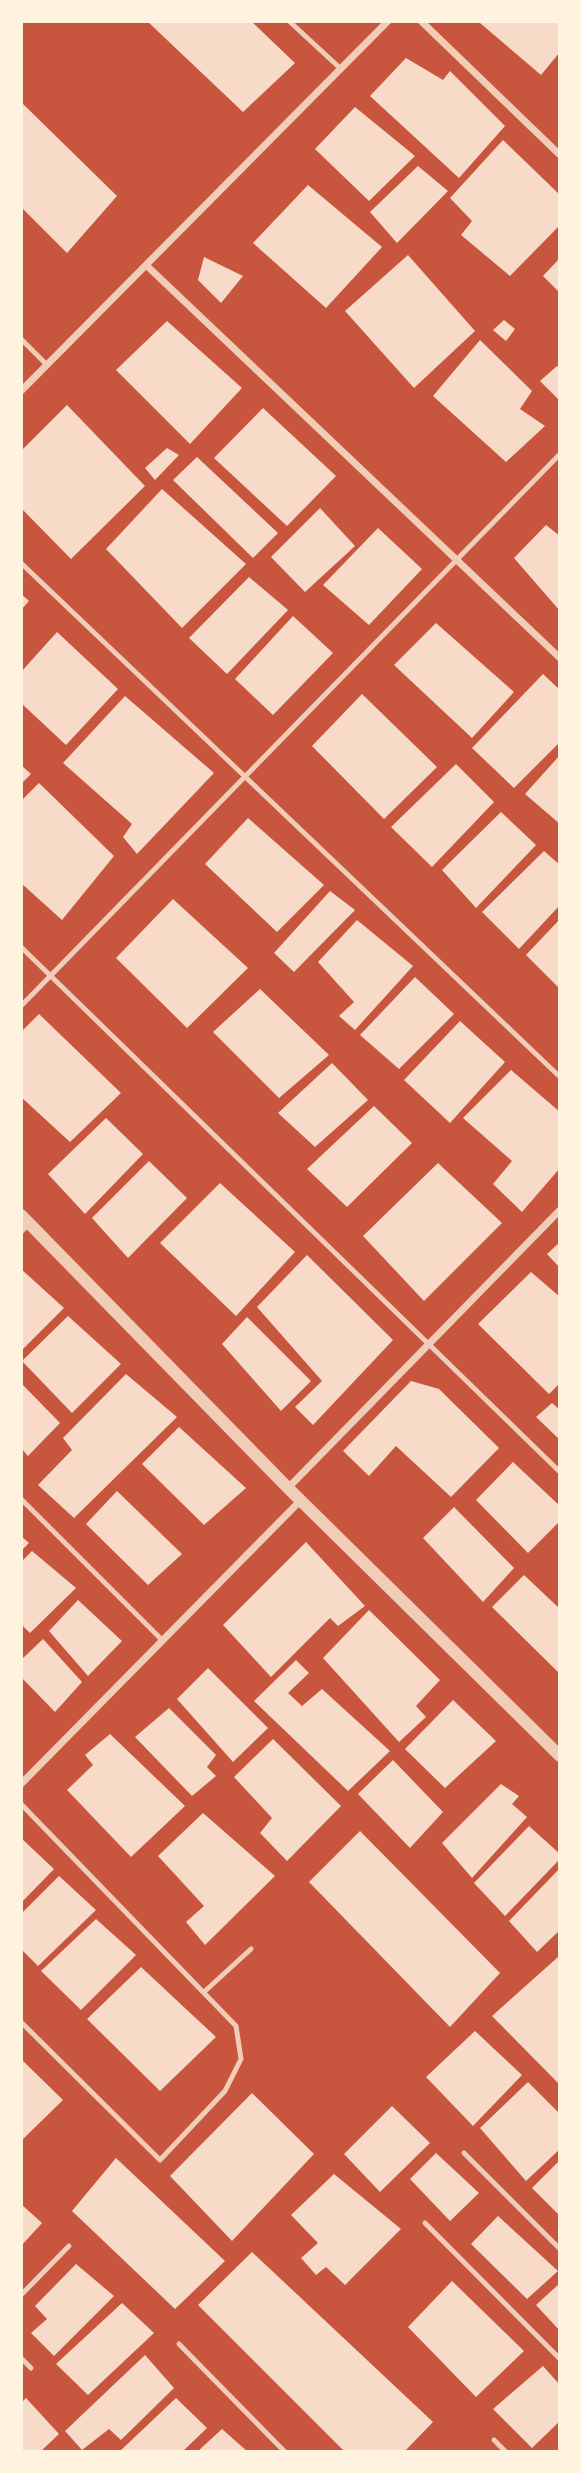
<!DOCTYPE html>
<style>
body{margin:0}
#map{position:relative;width:581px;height:2473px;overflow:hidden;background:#c8553d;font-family:Commissioner,sans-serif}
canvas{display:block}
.frame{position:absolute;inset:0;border:23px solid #fff3e0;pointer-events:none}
</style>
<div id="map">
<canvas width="581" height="2473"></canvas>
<div class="frame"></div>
</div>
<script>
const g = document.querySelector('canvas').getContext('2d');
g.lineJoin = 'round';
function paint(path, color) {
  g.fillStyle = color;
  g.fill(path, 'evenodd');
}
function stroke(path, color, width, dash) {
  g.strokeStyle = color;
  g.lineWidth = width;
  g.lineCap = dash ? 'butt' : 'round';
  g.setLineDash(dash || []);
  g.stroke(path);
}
paint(new Path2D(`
 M 147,21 L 251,21 L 295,63 L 243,112 Z
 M 481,21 L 560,21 L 560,52 L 541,75 L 480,23 Z
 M 406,58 L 443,80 L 450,71 L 505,126 L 459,178 L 370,96 Z
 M 21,102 L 117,196 L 67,253 L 21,207 Z
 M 355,107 L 415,156 L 369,201 L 315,149 Z
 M 503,140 L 560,195 L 560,225 L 510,276 L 461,235 L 472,221 L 450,198 Z
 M 418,166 L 448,191 L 397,243 L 370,212 Z
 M 308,185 L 382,247 L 326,308 L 253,243 Z
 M 408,255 L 475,331 L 414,388 L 345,311 Z
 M 204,257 L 243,276 L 221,303 L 198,280 Z
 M 560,258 L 560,293 L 543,276 Z
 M 504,320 L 515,329 L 506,341 L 493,330 Z
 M 167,321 L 242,388 L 190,444 L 116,370 Z
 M 480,340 L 532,391 L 520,409 L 545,426 L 506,462 L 433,396 Z
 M 557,366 L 560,368 L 560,401 L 540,381 Z
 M 67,405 L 145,486 L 71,559 L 21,508 L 21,451 Z
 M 263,408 L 336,476 L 287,526 L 214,458 Z
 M 167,448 L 179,455 L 155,480 L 145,468 Z
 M 197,457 L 278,533 L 253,558 L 173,480 Z
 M 162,489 L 246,564 L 182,628 L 106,549 Z
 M 320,508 L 355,546 L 305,592 L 271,557 Z
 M 546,525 L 560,536 L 560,611 L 514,558 Z
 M 378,528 L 422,569 L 369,625 L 323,585 Z
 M 249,577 L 288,610 L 227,674 L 189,638 Z
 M 21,594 L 29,601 L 21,610 Z
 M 293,616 L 333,653 L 273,715 L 235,679 Z
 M 436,623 L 514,692 L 472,738 L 394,665 Z
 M 57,632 L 118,689 L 66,745 L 21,703 L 21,672 Z
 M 543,674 L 560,690 L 560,742 L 514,788 L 472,748 Z
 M 362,694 L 437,767 L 384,819 L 312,746 Z
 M 125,696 L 214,773 L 137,854 L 123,837 L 132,824 L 63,763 Z
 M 560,755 L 560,824 L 525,794 Z
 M 456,764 L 494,802 L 432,867 L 391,827 Z
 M 21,765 L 31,774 L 21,784 Z
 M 39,783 L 114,856 L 62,920 L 21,883 L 21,801 Z
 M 501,812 L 536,845 L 476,908 L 442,870 Z
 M 248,818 L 324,885 L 277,932 L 205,864 Z
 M 544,851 L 560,865 L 560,905 L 519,949 L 482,912 Z
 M 330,891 L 355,910 L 294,972 L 274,953 Z
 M 173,899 L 248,968 L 187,1028 L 116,958 Z
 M 560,919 L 560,989 L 526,955 Z
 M 357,920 L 413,966 L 355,1030 L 339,1016 L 354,1002 L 318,962 Z
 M 415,977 L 454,1014 L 399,1069 L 360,1035 Z
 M 260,989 L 329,1055 L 279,1098 L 213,1032 Z
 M 39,1014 L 121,1093 L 70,1142 L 21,1097 L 21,1032 Z
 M 460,1021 L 505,1062 L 450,1123 L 404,1080 Z
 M 332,1063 L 368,1100 L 315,1147 L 278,1113 Z
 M 511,1070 L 560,1112 L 560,1168 L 522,1212 L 493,1184 L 512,1161 L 463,1118 Z
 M 374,1106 L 412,1143 L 347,1207 L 307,1169 Z
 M 106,1118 L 143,1154 L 85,1214 L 48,1174 Z
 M 149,1161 L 187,1198 L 128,1258 L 92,1218 Z
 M 438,1163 L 502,1223 L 424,1301 L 363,1236 Z
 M 220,1183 L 295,1252 L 236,1316 L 160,1243 Z
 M 560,1242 L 560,1268 L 547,1254 Z
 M 307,1255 L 393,1340 L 313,1425 L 295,1407 L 322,1381 L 257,1307 Z
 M 21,1269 L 64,1308 L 21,1351 Z
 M 531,1272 L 560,1297 L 560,1383 L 549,1394 L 478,1324 Z
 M 68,1316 L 121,1364 L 72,1413 L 22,1361 Z
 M 247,1317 L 311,1381 L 281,1411 L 222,1344 Z
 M 126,1374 L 177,1417 L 74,1518 L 38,1485 L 72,1450 L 63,1438 Z
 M 411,1381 L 439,1389 L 499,1448 L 451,1497 L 396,1446 L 369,1476 L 343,1451 Z
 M 21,1383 L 60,1423 L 28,1456 L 21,1448 Z
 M 552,1403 L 560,1410 L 560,1440 L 536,1417 Z
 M 179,1427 L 246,1488 L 204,1525 L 142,1464 Z
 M 513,1462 L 560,1506 L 560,1521 L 528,1553 L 476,1500 Z
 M 117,1491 L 182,1554 L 148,1585 L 86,1524 Z
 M 454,1507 L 514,1568 L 483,1602 L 423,1538 Z
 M 21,1536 L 29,1543 L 21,1551 Z
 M 306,1542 L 365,1606 L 338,1626 L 330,1618 L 271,1677 L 223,1625 Z
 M 32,1551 L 76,1588 L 30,1633 L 21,1624 L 21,1562 Z
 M 524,1575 L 560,1609 L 560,1674 L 492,1607 Z
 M 78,1600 L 122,1641 L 88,1676 L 49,1631 Z
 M 369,1610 L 440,1680 L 416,1706 L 426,1717 L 399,1742 L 323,1658 Z
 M 43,1639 L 82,1682 L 55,1712 L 21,1677 L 21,1660 Z
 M 296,1660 L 309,1673 L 288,1693 L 302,1706 L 322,1689 L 390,1751 L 348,1791 L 254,1701 Z
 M 208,1668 L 268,1728 L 233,1762 L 177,1699 Z
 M 453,1700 L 496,1741 L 445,1788 L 405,1749 Z
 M 169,1708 L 216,1755 L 207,1767 L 216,1776 L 192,1796 L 135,1737 Z
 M 110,1734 L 185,1806 L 131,1857 L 67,1790 L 93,1765 L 85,1755 Z
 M 273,1739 L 341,1806 L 287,1861 L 260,1833 L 272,1818 L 234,1777 Z
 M 393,1760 L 443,1812 L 410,1848 L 358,1794 Z
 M 501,1784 L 519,1796 L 512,1804 L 527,1817 L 472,1878 L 442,1843 Z
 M 203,1813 L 275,1876 L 205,1945 L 186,1922 L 204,1906 L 158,1856 Z
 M 529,1826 L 560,1854 L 560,1859 L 505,1916 L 474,1883 Z
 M 360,1831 L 500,1973 L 450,2027 L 309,1882 Z
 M 21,1838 L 54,1869 L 21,1903 Z
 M 560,1868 L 560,1930 L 537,1952 L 509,1921 Z
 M 59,1876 L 96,1910 L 38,1966 L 21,1949 L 21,1914 Z
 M 96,1919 L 136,1955 L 81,2010 L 41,1971 Z
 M 558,1957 L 560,1959 L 560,2085 L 492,2016 Z
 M 141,1967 L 216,2037 L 160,2091 L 87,2019 Z
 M 475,2031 L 522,2075 L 473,2126 L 426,2077 Z
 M 21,2059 L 63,2100 L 21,2141 Z
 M 528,2082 L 560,2114 L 560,2149 L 526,2181 L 480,2128 Z
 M 252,2093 L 314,2154 L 232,2241 L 170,2176 Z
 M 392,2106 L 430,2143 L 380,2192 L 344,2154 Z
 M 436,2153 L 479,2193 L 450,2221 L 410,2179 Z
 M 116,2158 L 225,2261 L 175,2309 L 72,2211 Z
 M 560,2160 L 560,2216 L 532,2188 Z
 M 334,2174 L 401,2229 L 345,2285 L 326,2267 L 316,2275 L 301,2258 L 318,2243 L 291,2215 Z
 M 21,2204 L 42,2223 L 21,2246 Z
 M 498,2216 L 558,2271 L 527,2299 L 471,2244 Z
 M 252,2252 L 433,2422 L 404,2452 L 345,2452 L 198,2305 Z
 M 76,2264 L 114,2296 L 54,2356 L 31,2333 L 47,2319 L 35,2306 Z
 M 452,2281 L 524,2351 L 476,2397 L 408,2327 Z
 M 560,2283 L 560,2331 L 536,2305 Z
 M 122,2303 L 154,2333 L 88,2395 L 56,2364 Z
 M 145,2355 L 174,2388 L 121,2440 L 109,2429 L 82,2450 L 65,2431 Z
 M 543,2366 L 560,2385 L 560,2421 L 532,2448 L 493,2409 Z
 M 26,2398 L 59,2434 L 40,2452 L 21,2452 L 21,2403 Z
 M 176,2398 L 207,2428 L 182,2452 L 119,2452 Z
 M 222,2429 L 248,2452 L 197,2452 Z`), '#f7dbc8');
stroke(new Path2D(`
 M 289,21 L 341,69
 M 21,339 L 47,365
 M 21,563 L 560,1077
 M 21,947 L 560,1472
 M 21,1006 L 560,454
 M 21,1232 L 30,1223
 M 21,1499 L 163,1641
 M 21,1804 L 236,2026 L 241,2059 L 225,2091 L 160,2160 L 21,2022
 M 204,1992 L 251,1949
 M 464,2153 L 560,2249
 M 425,2223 L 560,2359
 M 21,2295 L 69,2246
 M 179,2344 L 285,2452
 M 21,2358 L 31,2368
 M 494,2440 L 506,2452`), '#f1ccb7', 5);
stroke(new Path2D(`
 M 421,21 L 560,155
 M 146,265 L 560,658
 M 21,391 L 388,21
 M 288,1488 L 560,1210
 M 21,1784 L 301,1500`), '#f1ccb7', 7);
stroke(new Path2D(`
 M 21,1215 L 288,1488 L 560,1756`), '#f1ccb7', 12);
</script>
